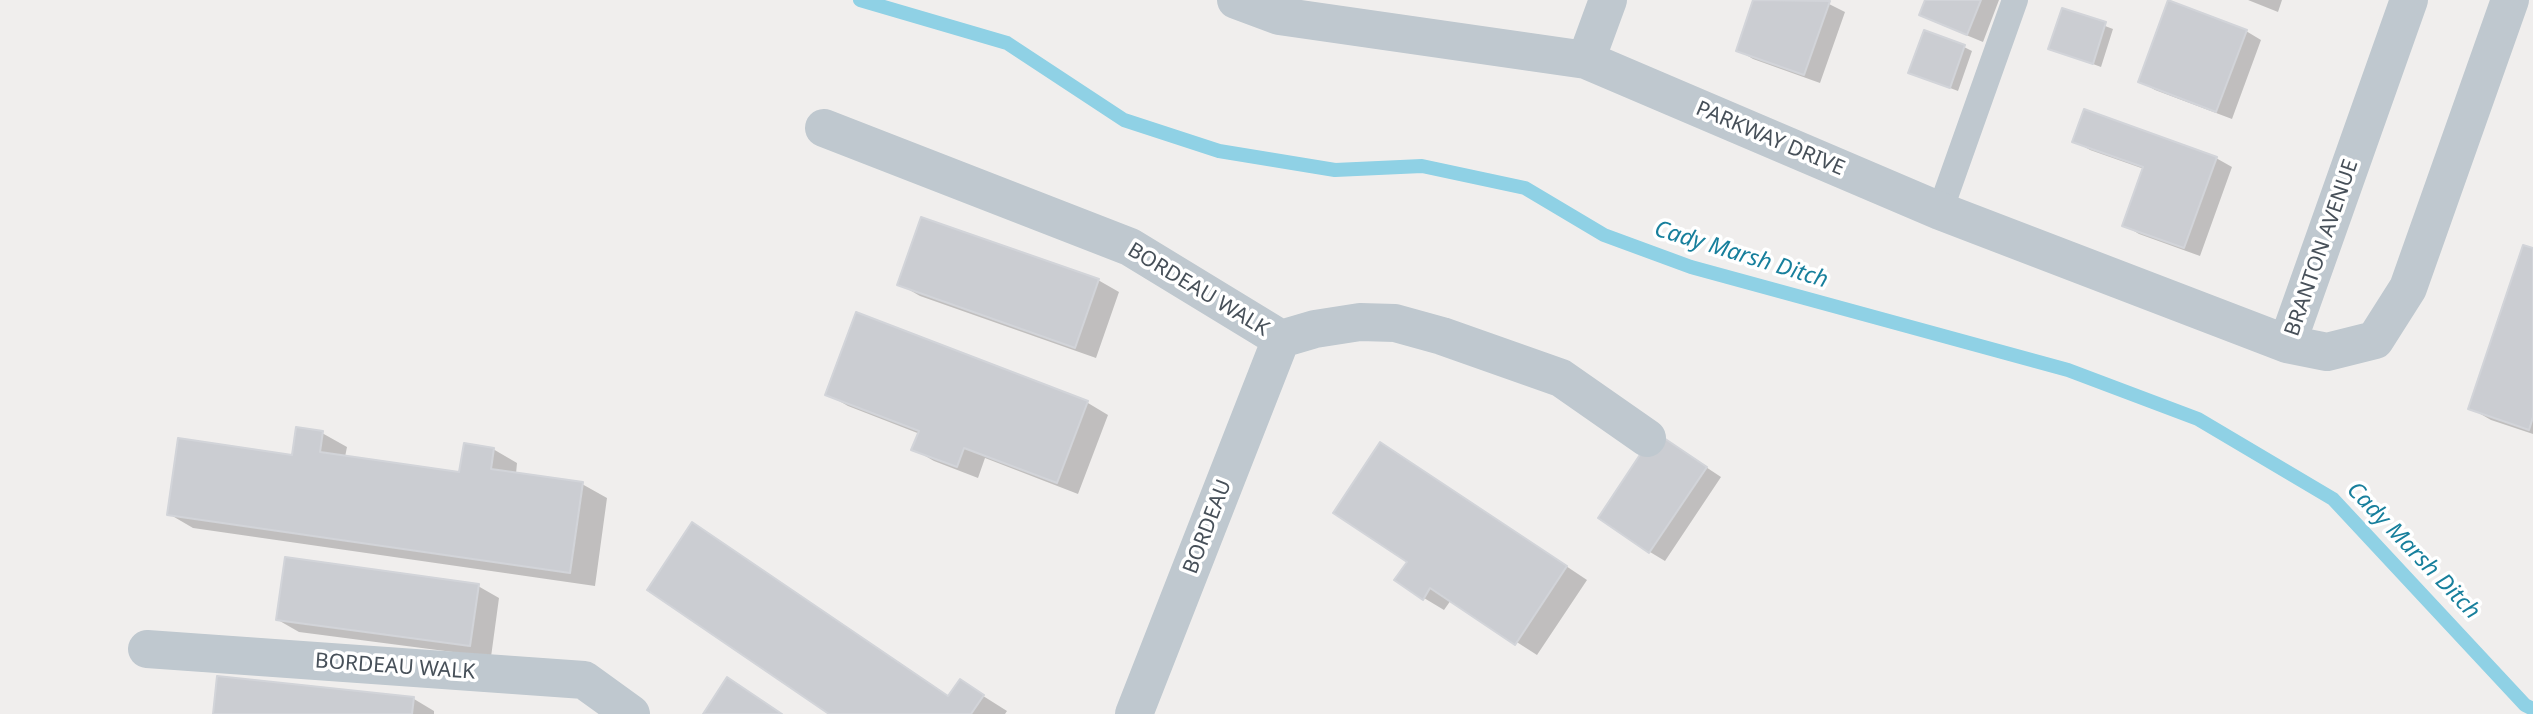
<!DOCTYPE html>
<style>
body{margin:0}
canvas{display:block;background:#f0eeed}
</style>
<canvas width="2533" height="714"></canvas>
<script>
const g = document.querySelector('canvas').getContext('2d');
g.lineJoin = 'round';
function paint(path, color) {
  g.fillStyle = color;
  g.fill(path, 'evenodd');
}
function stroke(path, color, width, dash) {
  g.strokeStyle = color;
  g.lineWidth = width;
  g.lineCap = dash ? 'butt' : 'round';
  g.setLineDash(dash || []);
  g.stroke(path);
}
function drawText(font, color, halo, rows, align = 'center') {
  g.font = font + ' "Noto Sans",sans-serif';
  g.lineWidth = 7;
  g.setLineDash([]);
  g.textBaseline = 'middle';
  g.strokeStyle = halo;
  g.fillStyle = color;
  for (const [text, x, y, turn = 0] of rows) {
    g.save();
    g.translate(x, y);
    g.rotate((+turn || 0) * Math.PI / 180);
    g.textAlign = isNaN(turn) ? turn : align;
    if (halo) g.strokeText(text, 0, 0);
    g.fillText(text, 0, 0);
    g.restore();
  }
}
paint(new Path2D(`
 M 1755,0 L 1821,0 L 1845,12 L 1820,83 L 1753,59 L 1738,50 Z
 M 1927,0 L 1999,0 L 1983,42 L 1937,23 L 1921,15 Z
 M 2248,0 L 2282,0 L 2278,12 Z
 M 2063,10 L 2113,29 L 2101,67 L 2050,48 Z
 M 2246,31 L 2261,40 L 2232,119 L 2155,90 L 2140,81 Z
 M 1964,47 L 1972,51 L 1958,91 L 1911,73 Z
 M 2074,141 L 2216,158 L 2232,167 L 2200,256 L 2139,234 L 2124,225 L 2144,169 L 2090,150 Z
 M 2533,250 L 2533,434 L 2491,420 L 2470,408 Z
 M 1098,280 L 1119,292 L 1096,358 L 920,296 L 899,284 Z
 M 857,314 L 1088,403 L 1108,415 L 1078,494 L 985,458 L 978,478 L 934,461 L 913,449 L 920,434 L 848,406 L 827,394 Z
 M 322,433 L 347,447 L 345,457 L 461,474 L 493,449 L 517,463 L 516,474 L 582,484 L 607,498 L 595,586 L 193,528 L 169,514 L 293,457 Z
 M 1656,434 L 1721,477 L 1665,561 L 1650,552 Z
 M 1401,456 L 1587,580 L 1537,655 L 1451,600 L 1444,610 L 1424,598 Z
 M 693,525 L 717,539 L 950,697 L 961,682 L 1007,711 L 1005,714 L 832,714 Z
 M 478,586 L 499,598 L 491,657 L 299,632 L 278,620 Z
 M 414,699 L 434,711 L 434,714 L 215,714 Z`), '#0003');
stroke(new Path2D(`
 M 860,0 L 1007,43 L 1124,120 L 1219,151 L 1335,170 L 1422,166 L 1525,188 L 1604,235 L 1691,267 L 2068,370 L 2198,419 L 2333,499 L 2525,705 L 2533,709`), '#8fd1e5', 14);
const building = new Path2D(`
 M 1753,0 L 1830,1 L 1804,75 L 1736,51 Z
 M 1925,0 L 1981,0 L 1967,35 L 1919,15 Z
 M 2168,0 L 2247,30 L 2216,112 L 2138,82 Z
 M 2062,8 L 2106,22 L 2093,64 L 2048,49 Z
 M 1924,30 L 1965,45 L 1950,88 L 1908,73 Z
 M 2084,109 L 2217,157 L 2184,248 L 2122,226 L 2143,167 L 2072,142 Z
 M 921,217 L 1099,279 L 1075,348 L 897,285 Z
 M 2523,245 L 2533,248 L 2533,417 L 2529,430 L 2468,409 Z
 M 856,312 L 1088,401 L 1057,483 L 964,448 L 957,467 L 911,450 L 919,431 L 825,395 Z
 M 296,427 L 323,431 L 320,452 L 459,472 L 464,443 L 494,448 L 491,469 L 583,482 L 570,573 L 167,515 L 178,438 L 292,455 Z
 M 1655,432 L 1707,467 L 1649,553 L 1598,518 Z
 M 1380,442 L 1567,566 L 1515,645 L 1430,588 L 1423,600 L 1394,580 L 1407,562 L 1333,513 Z
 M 692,522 L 948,696 L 960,679 L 984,695 L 971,714 L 829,714 L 647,590 Z
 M 285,557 L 479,584 L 470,646 L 276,620 Z
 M 217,676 L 414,697 L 412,714 L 213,714 Z
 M 727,677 L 782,714 L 703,714 Z`);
paint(building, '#cbcdd2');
stroke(building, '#d2d4d9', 2);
stroke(new Path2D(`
 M 1940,211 L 2015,0`), '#bfc8cf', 26);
stroke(new Path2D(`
 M 1236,0 L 1279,16 L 1586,60 L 1940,211 L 2287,344 L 2327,352 L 2375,340 L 2408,288 L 2510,0
 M 1586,60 L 1608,0
 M 824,128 L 1130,247 L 1281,339 L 1315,329 L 1360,322 L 1395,323 L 1442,336 L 1561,378 L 1647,438
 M 2287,344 L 2409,0
 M 147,649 L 584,680 L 631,714
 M 1134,714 L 1281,339`), '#bfc8cf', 38);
drawText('21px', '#475059', '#fff', [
 ["PARKWAY DRIVE",1770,139,23],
 ["BRANTON AVENUE",2322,248,-71],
 ["BORDEAU WALK",1198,290,31],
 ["BORDEAU",1208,527,-69],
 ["BORDEAU WALK",395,667,4]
]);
drawText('italic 23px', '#177f9c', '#fff', [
 ["Cady Marsh Ditch",1741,255,17],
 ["Cady Marsh Ditch",2413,551,46]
]);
</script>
